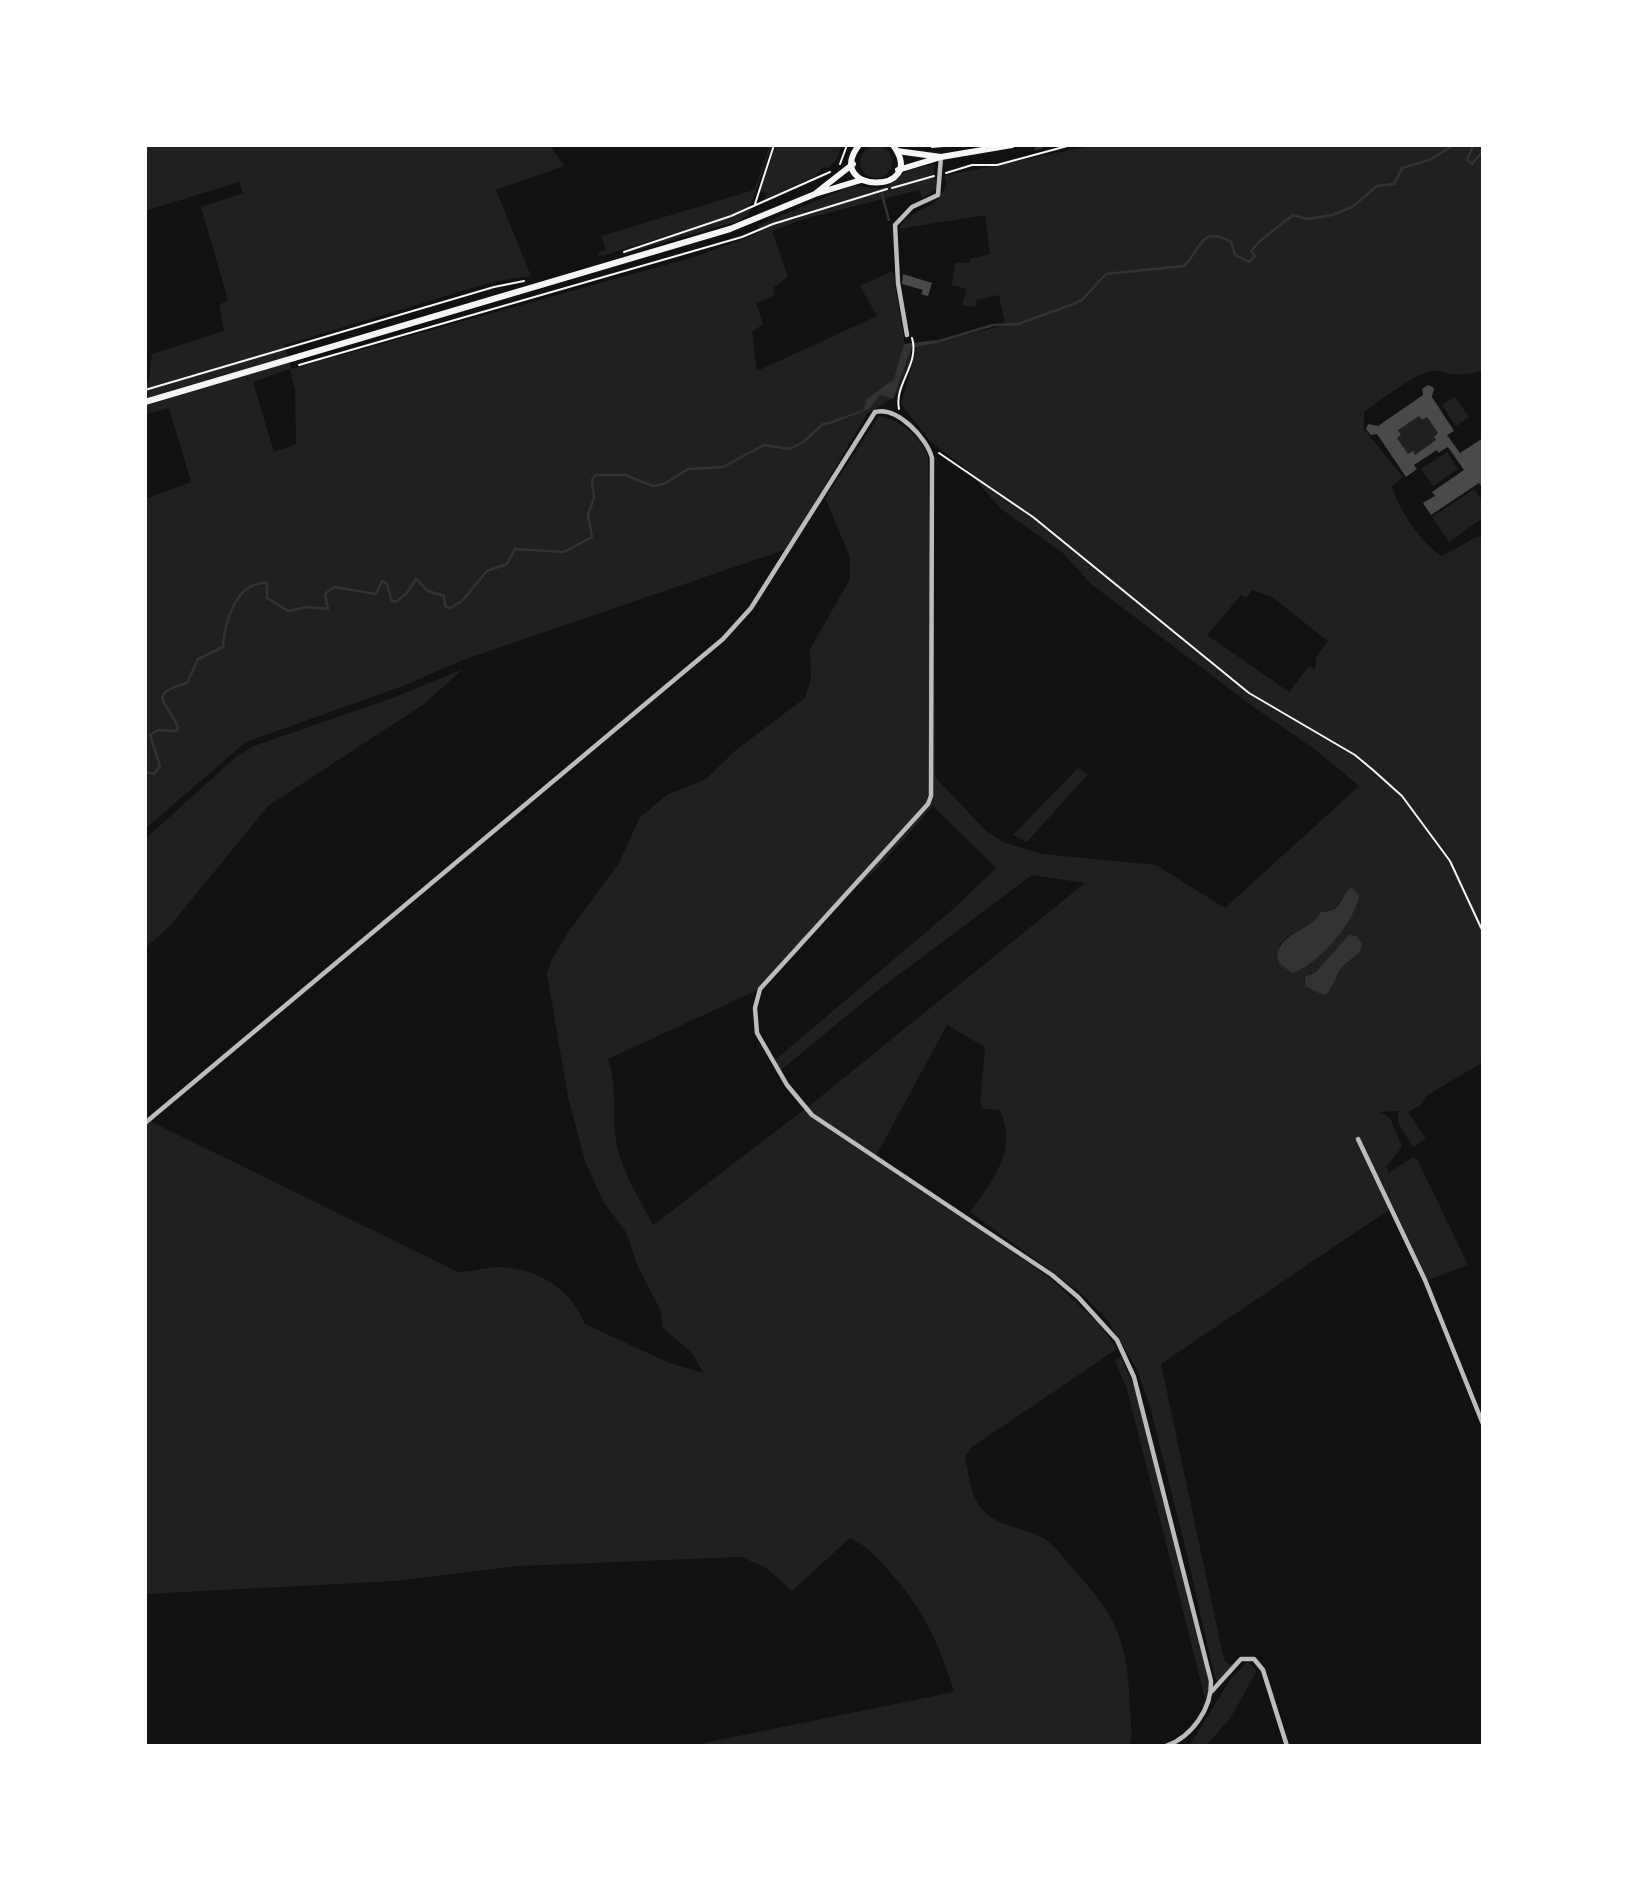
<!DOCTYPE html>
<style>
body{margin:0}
#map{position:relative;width:1628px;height:1891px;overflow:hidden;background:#111;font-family:Poppins,sans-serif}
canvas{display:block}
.frame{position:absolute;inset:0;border:147px solid #fff;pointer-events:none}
</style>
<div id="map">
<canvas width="1628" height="1891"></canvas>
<div class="frame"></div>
</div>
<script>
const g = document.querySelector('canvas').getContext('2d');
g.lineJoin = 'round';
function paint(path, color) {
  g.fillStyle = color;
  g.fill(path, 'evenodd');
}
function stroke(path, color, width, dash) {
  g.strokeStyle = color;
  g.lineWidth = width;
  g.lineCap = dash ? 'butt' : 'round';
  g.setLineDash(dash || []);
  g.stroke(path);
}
paint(new Path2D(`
 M 145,145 L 550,145 L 564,166 L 496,190 L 531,276 L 492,282 L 284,345 L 291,369 L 694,257 L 759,233 L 759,225 L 851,186 L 879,188 L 888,186 L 908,170 L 933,165 L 937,189 L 923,198 L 919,190 L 804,219 L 772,231 L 788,277 L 773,288 L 775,295 L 756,303 L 763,324 L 752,332 L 757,371 L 877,316 L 860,286 L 893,271 L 905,346 L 912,347 L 908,368 L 896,396 L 867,414 L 787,549 L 463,660 L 403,686 L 246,742 L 145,829 L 145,499 L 191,482 L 169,408 L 145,414 L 145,382 L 149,380 L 152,354 L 224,331 L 219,305 L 228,300 L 201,207 L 243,193 L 239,182 L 145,211 ZM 290,369 L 295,390 L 296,444 L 274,452 L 253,382 Z
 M 770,145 L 772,145 L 750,206 L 725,217 L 599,257 L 598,252 L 606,250 L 601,236 L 754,190 Z
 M 776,145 L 842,145 L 836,161 L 826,169 L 824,166 L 816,176 L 765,199 L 767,193 L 760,192 Z
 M 1095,145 L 1483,145 L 1483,371 C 1473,373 1460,376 1450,374 C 1444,373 1439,370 1434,371 C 1418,371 1379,401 1364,412 L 1364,429 L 1403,477 L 1392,486 C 1398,509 1422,544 1442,556 L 1476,537 L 1483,537 L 1483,1062 L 1426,1096 L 1421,1105 L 1408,1112 L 1426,1139 L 1413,1147 L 1398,1123 L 1398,1111 L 1379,1112 L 1390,1118 L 1402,1147 L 1386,1167 L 1389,1173 L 1413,1157 L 1417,1159 L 1468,1265 L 1428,1280 L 1393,1207 L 1161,1364 L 1224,1660 L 1230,1665 L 1239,1660 L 1219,1683 L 1215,1678 L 1184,1542 L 1149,1403 L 1137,1369 L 1106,1318 L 1080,1292 L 970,1212 C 993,1180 1018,1150 1000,1110 L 984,1109 L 980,1103 L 985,1047 L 947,1025 L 876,1156 L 1050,1278 L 1099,1324 L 1117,1349 L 972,1447 L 965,1457 C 969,1474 970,1495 981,1508 C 998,1528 1022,1526 1043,1538 C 1055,1545 1064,1559 1073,1569 C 1118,1617 1128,1643 1130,1709 C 1130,1720 1134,1736 1129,1746 L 689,1746 L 954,1692 C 940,1645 923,1609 891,1573 C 877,1558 868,1546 850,1538 L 792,1591 L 765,1567 L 741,1557 L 518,1566 L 395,1581 L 145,1594 L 145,1126 L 150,1121 L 458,1272 C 471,1272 484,1268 497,1267 C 535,1267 571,1288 585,1324 L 667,1362 L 703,1373 L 693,1354 L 663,1328 L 660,1309 L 638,1267 L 626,1232 L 604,1203 L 585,1161 L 568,1097 L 547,973 L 552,959 L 569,931 L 619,863 L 640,817 L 667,795 L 706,779 L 736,750 L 805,698 L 811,679 L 810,649 L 850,579 L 850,557 L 826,500 L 828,493 L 879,416 C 900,419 921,437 928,457 L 929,551 L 934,555 L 935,777 L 986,831 L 1003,842 L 1042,854 L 1156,865 L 1225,908 L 1359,786 L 1317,751 L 1251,705 L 1091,584 L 1063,553 L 1001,509 L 964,467 L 931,442 L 901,404 L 917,347 L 1005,325 L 999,295 L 976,300 L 977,307 L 962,305 L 967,289 L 952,285 L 955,263 L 970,263 L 970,259 L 990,254 L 985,215 L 899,229 C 912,205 935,214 947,184 L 944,176 ZM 1252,590 L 1272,597 L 1328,641 L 1316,657 L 1315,670 L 1309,666 L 1289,692 L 1207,635 L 1241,595 L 1246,598 ZM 933,806 L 996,868 L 951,911 L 775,1060 L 781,1070 L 878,990 L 1032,875 L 1085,883 L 809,1106 L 653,1225 C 640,1199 620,1169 616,1140 C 612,1111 617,1086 608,1059 L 760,989 L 819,920 L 877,869 ZM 1342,898 L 1337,937 L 1317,958 L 1279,946 C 1289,930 1310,929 1321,912 C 1334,911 1335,910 1342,898 ZM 1355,957 L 1342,967 L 1337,979 L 1303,983 L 1310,973 Z
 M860 162a16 16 0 1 1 32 0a16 16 0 1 1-32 0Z
 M 750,210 L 748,216 L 738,221 L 613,257 Z
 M 1455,397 L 1469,417 L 1456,426 L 1442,405 Z
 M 1419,416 L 1422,420 L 1427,417 L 1438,433 L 1434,437 L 1436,440 L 1415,455 L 1412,451 L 1408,454 L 1397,438 L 1401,435 L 1398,430 Z
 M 1447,452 L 1458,469 L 1433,486 L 1421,469 Z
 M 1474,489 L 1483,502 L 1483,518 L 1449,542 L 1432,517 Z
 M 463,669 L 424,704 L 268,806 L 169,927 L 145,948 L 145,839 L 237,756 L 254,746 L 395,697 Z
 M 1078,768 L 1088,774 L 1027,842 L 1013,835 Z
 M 1121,1357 L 1141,1405 L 1213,1692 L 1206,1702 L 1127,1389 L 1115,1361 Z
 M 1247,1662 L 1257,1671 L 1231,1717 L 1206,1746 L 1189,1746 L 1230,1680 Z`), '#202020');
paint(new Path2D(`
 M 937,340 L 937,343 L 911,348 L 893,399 L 880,395 L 869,409 L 833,423 L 833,420 L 863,410 L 867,399 L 894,379 L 904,344 Z
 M 1351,887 L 1359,895 C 1356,921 1317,966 1292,973 L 1279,963 L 1277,955 C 1282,931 1309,932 1321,912 C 1342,912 1338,900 1351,887 Z
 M 1349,935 L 1356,936 L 1362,944 L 1360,952 L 1342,967 L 1328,993 L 1323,995 L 1305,986 L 1305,977 L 1317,971 Z`), '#333');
stroke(new Path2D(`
 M 1471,145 L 1472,149 L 1467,159 L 1472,164 L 1483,151
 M 1036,149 L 1048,145
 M 882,194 L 889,220
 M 936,342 L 993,325 L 1018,324 L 1068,306 L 1082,300 L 1106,274 L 1184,266 C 1201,250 1199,225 1231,242 L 1235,255 L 1249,262 L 1255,256 L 1251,251 L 1260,241 L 1293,215 L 1307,219 L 1332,215 L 1352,207 L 1377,186 L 1394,184 L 1402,168 L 1429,160 L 1454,145
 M 145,772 L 154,774 L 160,766 L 150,735 L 158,730 L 176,731 L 178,728 C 170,703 143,695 187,683 L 198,659 L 223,647 C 224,623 236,581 267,583 L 267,598 L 288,611 L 308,607 L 328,609 L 325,594 L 334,587 L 376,594 L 382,581 L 387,584 L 392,601 L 396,602 L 407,593 L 416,579 L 428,591 L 444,596 L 445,606 L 450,608 L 462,601 L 487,571 L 507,564 L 515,549 L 564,552 L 592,537 L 588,515 L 594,498 L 592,480 L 595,475 L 625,475 L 653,486 L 664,484 L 688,469 L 723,467 L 764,445 L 790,449 L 803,442 L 823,424 L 834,422`), '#333', 2.5);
paint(new Path2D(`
 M 903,274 L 932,283 L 928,296 L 921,294 L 923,290 L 902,284 Z
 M 1428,385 L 1434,388 L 1432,397 L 1454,431 L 1447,435 L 1460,453 L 1483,438 L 1483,488 L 1479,483 L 1431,515 L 1423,503 L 1435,496 L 1432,492 L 1464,470 L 1448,447 L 1438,453 L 1437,450 L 1414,465 L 1417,469 L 1406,477 L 1377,434 L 1371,435 L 1366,429 L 1368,424 L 1378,426 L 1423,395 L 1422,389 ZM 1419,416 L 1422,420 L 1427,417 L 1438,433 L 1434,437 L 1436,440 L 1415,455 L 1413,451 L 1408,454 L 1397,438 L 1401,435 L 1398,430 Z`), '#4a4a4a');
stroke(new Path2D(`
 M 932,147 L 955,145
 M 840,164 L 847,145
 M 946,173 L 972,165 L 997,165 L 1071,145
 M 892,188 L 934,176
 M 755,204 L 774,145
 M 624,252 L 731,216 L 830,172
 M 299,365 L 742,237 L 773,224 L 887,189
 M 145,390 L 494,287 L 524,281
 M 899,409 C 894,384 920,364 912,338
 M 939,453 L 1033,517 L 1249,693 L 1355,755 L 1373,770 L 1402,796 L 1450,861 L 1483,932`), '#f5f5f5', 2);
stroke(new Path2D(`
 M 907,335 L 898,283 L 895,225 L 912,207 L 938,195 L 941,157
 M 145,1123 L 723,639 L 751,608 L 875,412 C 897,406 927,438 932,458 L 931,796 L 928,804 L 760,989 L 755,1008 L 757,1033 L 787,1085 L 812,1115 L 1052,1275 L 1078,1297 L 1117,1340 L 1134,1377 L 1211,1681 C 1212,1708 1192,1737 1166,1746
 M 1358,1139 L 1425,1280 L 1483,1424
 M 1212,1691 L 1241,1659 L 1254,1659 L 1263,1670 L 1287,1746`), '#bcbcbc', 4.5);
stroke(new Path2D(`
 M 859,145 C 822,194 930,196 893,145
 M 897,151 L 941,157
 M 898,170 L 941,157 L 1012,145
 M 816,193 L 853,164
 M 145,402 L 730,229 L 815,194 L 861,180`), '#f5f5f5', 6);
</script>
